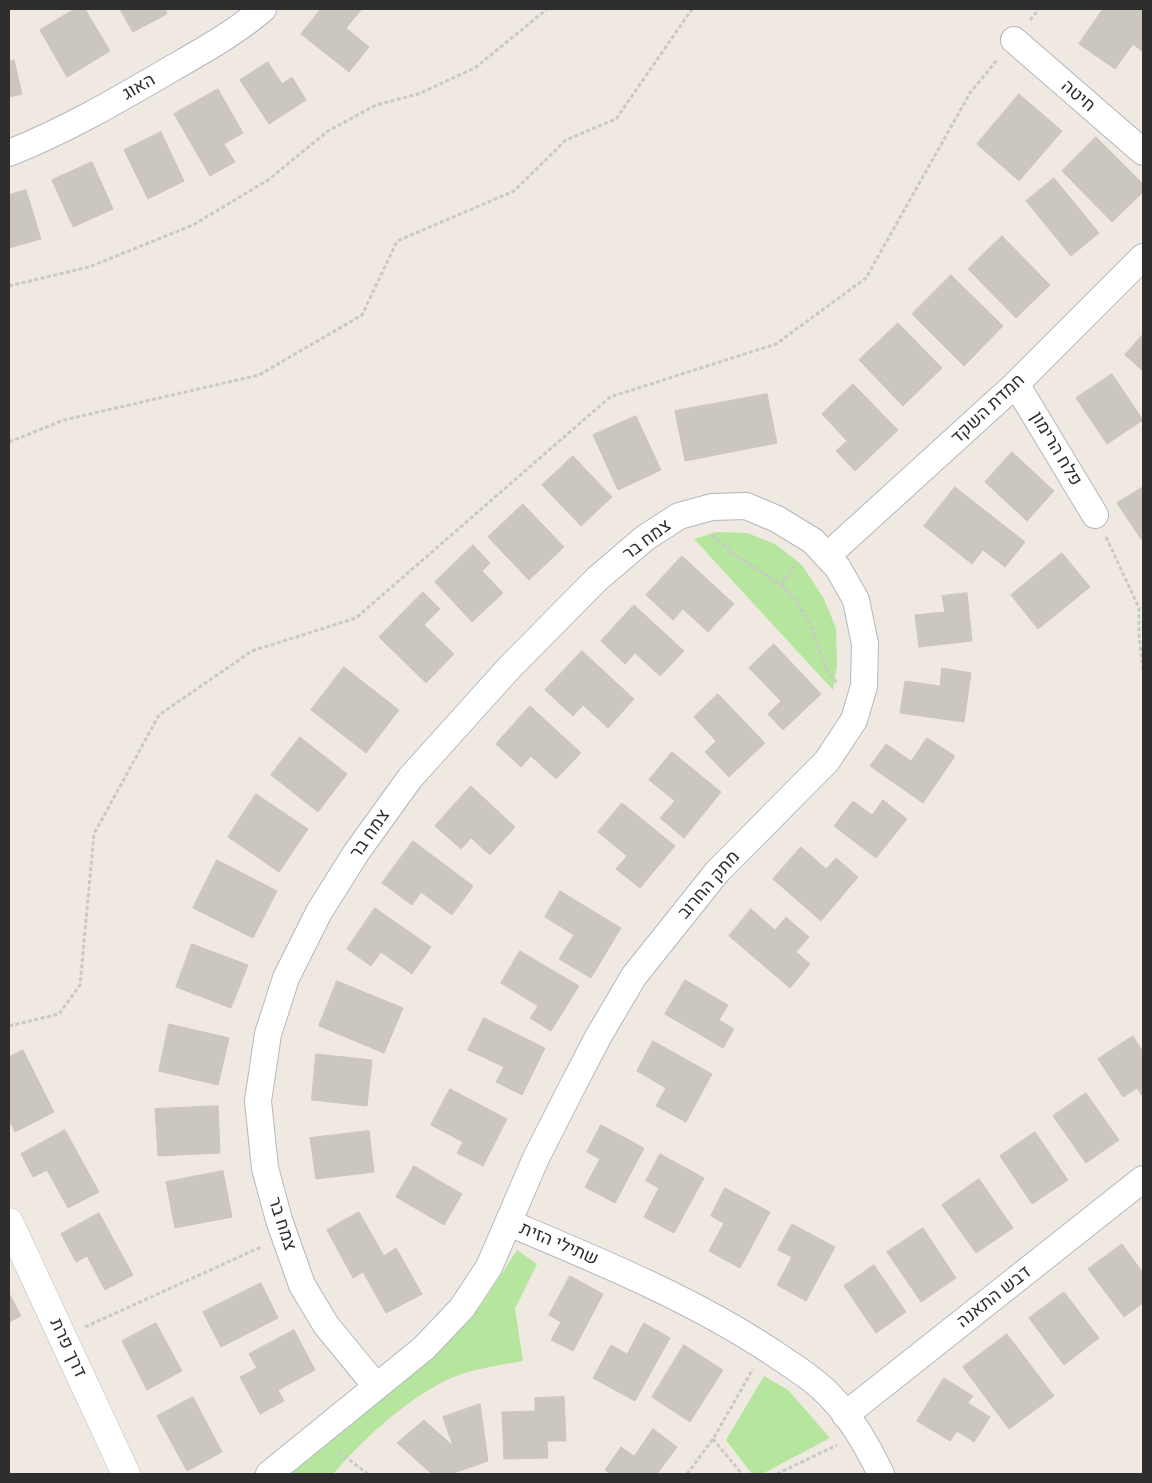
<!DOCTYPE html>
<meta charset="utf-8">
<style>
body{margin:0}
#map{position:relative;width:1152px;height:1483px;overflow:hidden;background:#efe9e1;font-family:"IBM Plex Sans",sans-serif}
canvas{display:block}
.frame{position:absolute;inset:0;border:10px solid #2e2e2e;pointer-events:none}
</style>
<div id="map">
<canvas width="1152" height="1483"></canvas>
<div class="frame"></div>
</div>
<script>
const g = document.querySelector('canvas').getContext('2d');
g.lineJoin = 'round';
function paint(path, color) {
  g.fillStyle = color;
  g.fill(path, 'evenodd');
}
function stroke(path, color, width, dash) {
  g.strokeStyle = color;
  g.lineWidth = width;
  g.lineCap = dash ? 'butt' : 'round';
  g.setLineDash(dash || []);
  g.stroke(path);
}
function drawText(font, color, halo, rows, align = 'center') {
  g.font = font + ' "IBM Plex Sans",Heebo,sans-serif';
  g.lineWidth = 4;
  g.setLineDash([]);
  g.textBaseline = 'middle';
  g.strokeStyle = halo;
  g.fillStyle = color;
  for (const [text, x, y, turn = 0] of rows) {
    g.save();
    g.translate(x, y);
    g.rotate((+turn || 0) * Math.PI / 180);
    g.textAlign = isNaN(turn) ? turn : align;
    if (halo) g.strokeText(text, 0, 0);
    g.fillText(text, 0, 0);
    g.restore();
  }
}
paint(new Path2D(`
 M 716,532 L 747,533 L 775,544 L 802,565 L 824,599 L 836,628 L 837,665 L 833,690 L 694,539 Z
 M 517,1250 L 537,1264 L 515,1309 L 523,1361 C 496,1366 466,1369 441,1383 C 400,1405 364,1439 333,1474 L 280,1474 L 443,1347 L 482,1304 Z
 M 764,1376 L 788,1390 L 830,1438 L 762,1474 L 752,1474 L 726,1440 Z`), '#b6e59e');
const building = new Path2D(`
 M 75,9 L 85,9 L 110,51 L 67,77 L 40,30 Z
 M 120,9 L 165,9 L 167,14 L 133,32 Z
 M 321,9 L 362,9 L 346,28 L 369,47 L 349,72 L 301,34 Z
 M 1103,9 L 1143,9 L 1143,52 L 1133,44 L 1115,69 L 1079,44 Z
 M 14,60 L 22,94 L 9,97 L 9,62 Z
 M 268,62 L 282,84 L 292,77 L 306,100 L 269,124 L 240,80 Z
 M 218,89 L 243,133 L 224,144 L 235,162 L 210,176 L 174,114 Z
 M 1019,94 L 1062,131 L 1019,181 L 977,144 Z
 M 161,132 L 184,181 L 148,199 L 124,150 Z
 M 1096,137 L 1143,184 L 1143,192 L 1112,222 L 1062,171 Z
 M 92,162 L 113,209 L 73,227 L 52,180 Z
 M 1054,178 L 1099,233 L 1071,256 L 1026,201 Z
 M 26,190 L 41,239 L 9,248 L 9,195 Z
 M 1002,236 L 1050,285 L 1016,318 L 968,269 Z
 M 951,275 L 1003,326 L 964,366 L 912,314 Z
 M 898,323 L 942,368 L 903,406 L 859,360 Z
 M 1143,334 L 1143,371 L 1125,355 Z
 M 1112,374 L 1143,420 L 1107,444 L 1076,398 Z
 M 853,384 L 898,430 L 855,471 L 836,451 L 847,441 L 822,414 Z
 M 767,394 L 777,443 L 685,461 L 675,411 Z
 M 636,416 L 661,470 L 618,490 L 593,435 Z
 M 1012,452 L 1054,491 L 1027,521 L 985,482 Z
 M 573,456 L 612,497 L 581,526 L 542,485 Z
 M 955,487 L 1025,542 L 1005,567 L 983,550 L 972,564 L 924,526 Z
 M 1143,487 L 1143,538 L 1141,539 L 1117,503 Z
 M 523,504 L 564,547 L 529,580 L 488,537 Z
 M 473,545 L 490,563 L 482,571 L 503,593 L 472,622 L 435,582 Z
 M 1062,553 L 1090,587 L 1038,629 L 1011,595 Z
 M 682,556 L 734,604 L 708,632 L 683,609 L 673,620 L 646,595 Z
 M 423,592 L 440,609 L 424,625 L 454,654 L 426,683 L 379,637 Z
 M 967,593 L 972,641 L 919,647 L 915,615 L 945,612 L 942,596 Z
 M 634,605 L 684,651 L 660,676 L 635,653 L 625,664 L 601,641 Z
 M 774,644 L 821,694 L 783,730 L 768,714 L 781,701 L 749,668 Z
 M 582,651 L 634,699 L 608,728 L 583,705 L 573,716 L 545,690 Z
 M 344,667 L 399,710 L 366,753 L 311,710 Z
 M 942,668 L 971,673 L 964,722 L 900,713 L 905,681 L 940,686 Z
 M 718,694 L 765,743 L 729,777 L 705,752 L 716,741 L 694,717 Z
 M 530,706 L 581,753 L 556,779 L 531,756 L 521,767 L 496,744 Z
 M 300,737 L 347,774 L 318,812 L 271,775 Z
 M 927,738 L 955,756 L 923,803 L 870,766 L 886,744 L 911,761 Z
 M 672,752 L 721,792 L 684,838 L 660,818 L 675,801 L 649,780 Z
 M 471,786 L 515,827 L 490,855 L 471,838 L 461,849 L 435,826 Z
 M 256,794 L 308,829 L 279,872 L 228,837 Z
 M 883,800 L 907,819 L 876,858 L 834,826 L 853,801 L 872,815 Z
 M 622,803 L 675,846 L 640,888 L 616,869 L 627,856 L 598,832 Z
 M 413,841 L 473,886 L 452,915 L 421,892 L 412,905 L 382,883 Z
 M 801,847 L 826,869 L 836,858 L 858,877 L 821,921 L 773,879 Z
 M 217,860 L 277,891 L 253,938 L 193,908 Z
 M 560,891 L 621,928 L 591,978 L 559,959 L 574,935 L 545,917 Z
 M 375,908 L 431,947 L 412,974 L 381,952 L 371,966 L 347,949 Z
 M 751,909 L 775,930 L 786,917 L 809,937 L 796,952 L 810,964 L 790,988 L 729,936 Z
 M 192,944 L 248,965 L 231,1008 L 176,987 Z
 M 520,951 L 579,986 L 551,1031 L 530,1018 L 538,1006 L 501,983 Z
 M 685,980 L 728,1005 L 719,1020 L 734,1029 L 723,1048 L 665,1014 Z
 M 337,981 L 403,1008 L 384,1053 L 319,1026 Z
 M 484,1018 L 545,1048 L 522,1095 L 496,1082 L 504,1067 L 468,1050 Z
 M 169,1024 L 229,1038 L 218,1085 L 159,1071 Z
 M 1133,1036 L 1143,1052 L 1143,1097 L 1137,1088 L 1123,1097 L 1098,1059 Z
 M 653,1041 L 712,1074 L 686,1122 L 656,1106 L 666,1088 L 637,1071 Z
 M 23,1050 L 54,1112 L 15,1132 L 9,1120 L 9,1057 Z
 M 316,1054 L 372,1060 L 367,1106 L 312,1100 Z
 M 450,1089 L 507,1119 L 483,1166 L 457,1153 L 463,1142 L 431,1125 Z
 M 1086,1093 L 1119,1140 L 1086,1163 L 1053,1116 Z
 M 218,1106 L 220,1153 L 158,1156 L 155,1109 Z
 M 601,1125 L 644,1148 L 615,1203 L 585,1187 L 600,1159 L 587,1152 Z
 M 65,1130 L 99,1192 L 68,1208 L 47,1170 L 33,1177 L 21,1154 Z
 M 369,1131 L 374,1172 L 316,1179 L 310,1138 Z
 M 1035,1132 L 1068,1180 L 1032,1204 L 1000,1156 Z
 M 660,1154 L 704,1178 L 674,1233 L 644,1217 L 659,1188 L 646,1181 Z
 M 414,1166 L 462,1194 L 444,1225 L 396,1197 Z
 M 223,1171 L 232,1217 L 175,1228 L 166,1182 Z
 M 979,1179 L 1013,1228 L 976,1253 L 942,1205 Z
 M 725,1188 L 770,1212 L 740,1268 L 709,1251 L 724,1223 L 711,1216 Z
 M 359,1212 L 384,1256 L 396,1248 L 422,1294 L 386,1313 L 363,1272 L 353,1278 L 327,1230 Z
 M 99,1213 L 133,1275 L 105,1290 L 87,1256 L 76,1262 L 61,1234 Z
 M 792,1224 L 835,1247 L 806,1301 L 777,1285 L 792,1257 L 778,1250 Z
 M 923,1228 L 956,1278 L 921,1302 L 887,1252 Z
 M 1122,1244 L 1143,1273 L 1143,1303 L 1124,1317 L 1088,1269 Z
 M 874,1265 L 906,1312 L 876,1333 L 844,1286 Z
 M 570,1276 L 603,1294 L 573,1351 L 551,1340 L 561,1322 L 549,1315 Z
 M 261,1283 L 278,1318 L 221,1347 L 203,1312 Z
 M 1064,1292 L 1099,1338 L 1064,1365 L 1029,1318 Z
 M 9,1293 L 21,1316 L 9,1322 Z
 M 156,1323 L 182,1371 L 147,1390 L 122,1341 Z
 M 644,1323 L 670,1338 L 635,1401 L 593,1378 L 611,1345 L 627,1354 Z
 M 294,1330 L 315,1370 L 278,1390 L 284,1401 L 260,1414 L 240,1377 L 257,1368 L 249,1354 Z
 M 1007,1334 L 1054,1396 L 1009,1429 L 963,1367 Z
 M 684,1345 L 723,1370 L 690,1422 L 652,1397 Z
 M 944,1378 L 973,1396 L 968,1403 L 990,1417 L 974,1442 L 957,1431 L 950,1441 L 917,1421 Z
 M 193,1397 L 222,1452 L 187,1471 L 157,1416 Z
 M 564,1397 L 566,1441 L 547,1441 L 548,1458 L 504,1459 L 502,1412 L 535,1411 L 535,1398 Z
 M 480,1404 L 488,1461 L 451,1474 L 432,1474 L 397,1443 L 424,1420 L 453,1446 L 443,1417 Z
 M 653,1429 L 677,1447 L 657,1474 L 611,1474 L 605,1470 L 621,1447 L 634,1456 Z`);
paint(building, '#cbc7bf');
stroke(building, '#cbc5ba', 1);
const minor = new Path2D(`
 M 1014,40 L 1143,152
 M 9,153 C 65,131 118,100 171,69 C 202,51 235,33 263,9
 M 1016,384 L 1095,515
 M 827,556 L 1016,384 L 1143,257
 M 509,1223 C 599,1261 690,1298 772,1352 C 792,1366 815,1379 832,1398 C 853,1420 868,1447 881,1474
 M 845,1415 L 1143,1179
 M 269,1474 L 424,1348 L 462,1308 L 489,1267 L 536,1158 L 569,1093 L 598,1037 L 634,976 L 717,872 L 827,761 L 854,720 L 864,686 L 865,644 L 856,600 L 838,568 L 813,541 L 777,519 L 746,506 L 712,507 L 679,516 L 645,538 L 597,579 L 510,667 L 410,778 L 356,853 L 319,912 L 286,978 L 268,1034 L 258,1101 L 265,1168 L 279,1220 L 302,1285 L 326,1325 L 376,1386`);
const tertiary = new Path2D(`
 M 9,1222 L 126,1474`);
stroke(minor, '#b4b7c1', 28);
stroke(tertiary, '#b4b7c1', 29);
stroke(new Path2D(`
 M 1030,20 L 1039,9
 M 9,286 L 89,267 L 193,225 L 268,180 L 328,131 L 376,105 L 418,94 L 475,68 L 547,9
 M 9,442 L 64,420 L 259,375 L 362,315 L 397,241 L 514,191 L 566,140 L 616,119 L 692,9
 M 712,535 L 738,557 L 781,585 L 797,601 L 810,625 L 827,671 L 838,684
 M 1106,537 L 1139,608 L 1139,635 L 1143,669
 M 781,585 L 797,563
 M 9,1026 L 59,1014 L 80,985 L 94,834 L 159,715 L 252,651 L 356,618 L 610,397 L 776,344 L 866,278 L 970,93 L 997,60
 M 85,1327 L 261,1247
 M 713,1439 L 742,1474
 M 339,1452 L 368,1474
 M 687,1474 L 713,1439 L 753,1369
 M 777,1474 L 837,1445`), '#c9c9c9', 3, [4, 2.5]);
stroke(minor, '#fff', 26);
stroke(tertiary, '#fff', 28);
drawText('18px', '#2e2e2e', '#fff', [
 ["האוג",139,87,-30],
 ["חיטה",1078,96,41],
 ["חמדת השקד",988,409,-43],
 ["פלח הרימון",1056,449,59],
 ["צמח בר",647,540,-37],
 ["צמח בר",370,834,-55],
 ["מתק החרוב",709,885,-49],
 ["צמח בר",282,1224,72],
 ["שתילי הזית",559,1244,23],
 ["דבש התאנה",994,1297,-38],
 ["דרך פרת",68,1348,65]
]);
</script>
